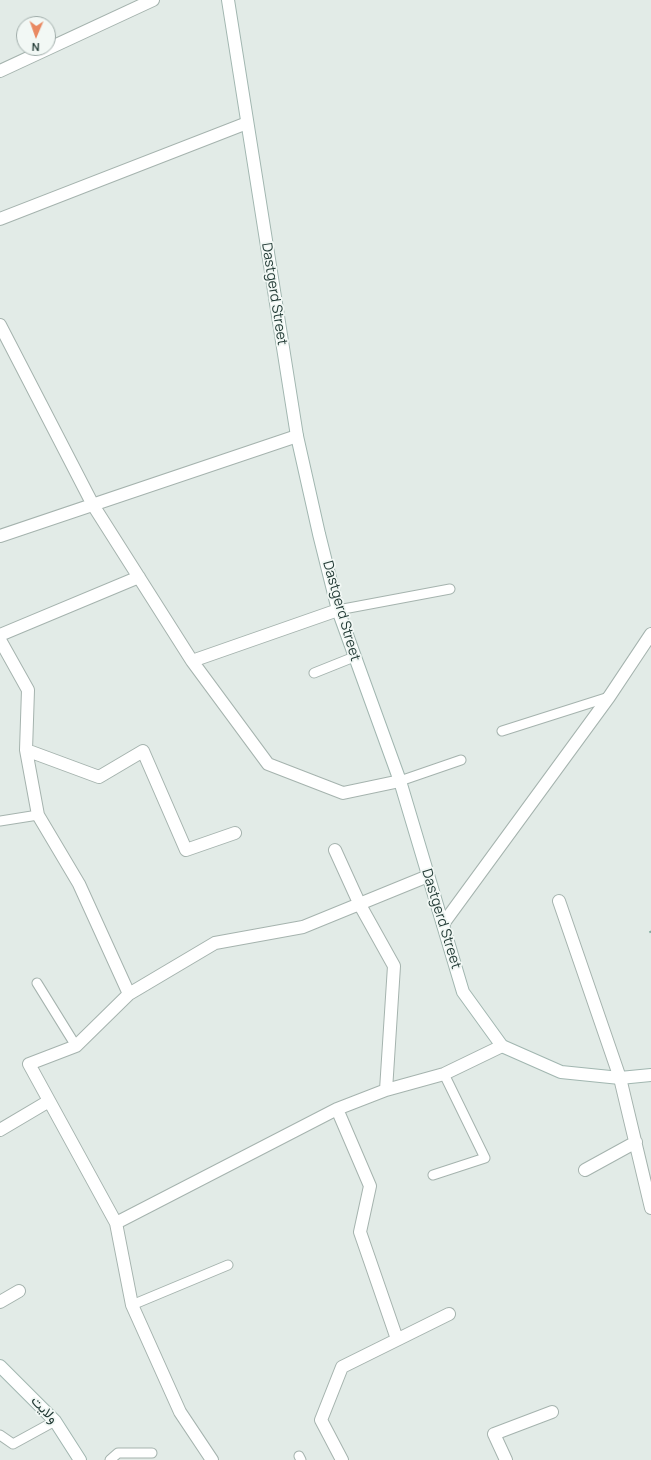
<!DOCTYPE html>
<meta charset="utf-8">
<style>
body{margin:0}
#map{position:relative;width:651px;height:1460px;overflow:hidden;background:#e2ebe7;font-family:Manrope,sans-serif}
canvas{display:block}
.north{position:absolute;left:16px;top:16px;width:40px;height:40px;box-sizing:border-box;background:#f2f8f5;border:1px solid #9faca9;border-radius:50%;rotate:182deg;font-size:11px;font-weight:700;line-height:16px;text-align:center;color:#233b36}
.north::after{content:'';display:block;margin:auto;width:14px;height:18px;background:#e98962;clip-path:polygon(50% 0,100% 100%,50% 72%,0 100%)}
</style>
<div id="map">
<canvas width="651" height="1460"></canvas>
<div class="north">N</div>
</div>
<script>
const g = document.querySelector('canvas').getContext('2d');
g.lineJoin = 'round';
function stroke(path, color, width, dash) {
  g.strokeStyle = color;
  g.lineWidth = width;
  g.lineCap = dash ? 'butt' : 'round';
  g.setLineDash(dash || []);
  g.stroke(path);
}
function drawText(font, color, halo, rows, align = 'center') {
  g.font = font + ' Manrope,Vazirmatn,sans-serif';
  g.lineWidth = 3.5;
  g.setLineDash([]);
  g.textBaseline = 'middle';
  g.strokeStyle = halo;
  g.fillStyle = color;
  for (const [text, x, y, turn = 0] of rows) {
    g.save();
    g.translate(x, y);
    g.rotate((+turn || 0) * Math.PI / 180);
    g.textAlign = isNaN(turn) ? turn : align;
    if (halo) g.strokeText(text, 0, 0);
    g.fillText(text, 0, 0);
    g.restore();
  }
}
const lane = new Path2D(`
 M 338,610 L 450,589
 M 314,673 L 354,657
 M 502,731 L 609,697
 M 400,781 L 461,760
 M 0,821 L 38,815
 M 37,983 L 76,1046
 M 433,1175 L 485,1158 L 444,1074
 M 132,1305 L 228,1265
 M 0,1435 L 13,1444 L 55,1421
 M 299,1456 L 301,1460
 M 110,1460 L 118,1453 L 152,1453`);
const street = new Path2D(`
 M 0,71 L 153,0
 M 0,219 L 247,123
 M 0,325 L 93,505 L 192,661 L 268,764 L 343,793 L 400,781
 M 0,536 L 297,436
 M 0,635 L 139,577
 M 0,640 L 28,690 L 26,750 L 38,815 L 79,884 L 129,994
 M 192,661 L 338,610
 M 26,750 L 99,777 L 143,751 L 186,850 L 235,833
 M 335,850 L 360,905 L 394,966 L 386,1090
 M 559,901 L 620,1078 L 651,1208
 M 443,924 L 609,697 L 651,634
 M 337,1109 L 370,1186 L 360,1232 L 397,1339
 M 0,1130 L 49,1101
 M 585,1170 L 636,1142
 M 116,1223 L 337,1109 L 386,1090 L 444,1074 L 502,1046
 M 0,1302 L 19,1291
 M 212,1460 L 180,1412 L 132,1305 L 116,1223 L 29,1064 L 76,1046 L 129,994 L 215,943 L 303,927 L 428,876
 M 342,1460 L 321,1420 L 342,1367 L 449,1314
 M 506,1460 L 494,1434 L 552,1412`);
const secondary = new Path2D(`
 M 228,0 L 297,436 L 319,534 L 338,610 L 400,781 L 463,992 L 502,1046 L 561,1072 L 620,1078 L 651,1075
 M 0,1366 L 55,1421 L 80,1460`);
stroke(lane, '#a5b3ae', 11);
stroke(street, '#a5b3ae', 14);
stroke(secondary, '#a1b6b0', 14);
stroke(new Path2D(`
 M 650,931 L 651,933`), '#84ada2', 2.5, [2, 3]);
stroke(lane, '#fff', 9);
stroke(street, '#fff', 12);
stroke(secondary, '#fff', 12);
drawText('14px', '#233b36', '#f2f8f5', [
 ["Dastgerd Street",274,294,81],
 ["Dastgerd Street",341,611,74],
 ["Dastgerd Street",441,919,73],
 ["ولایت",44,1410,47]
]);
</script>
